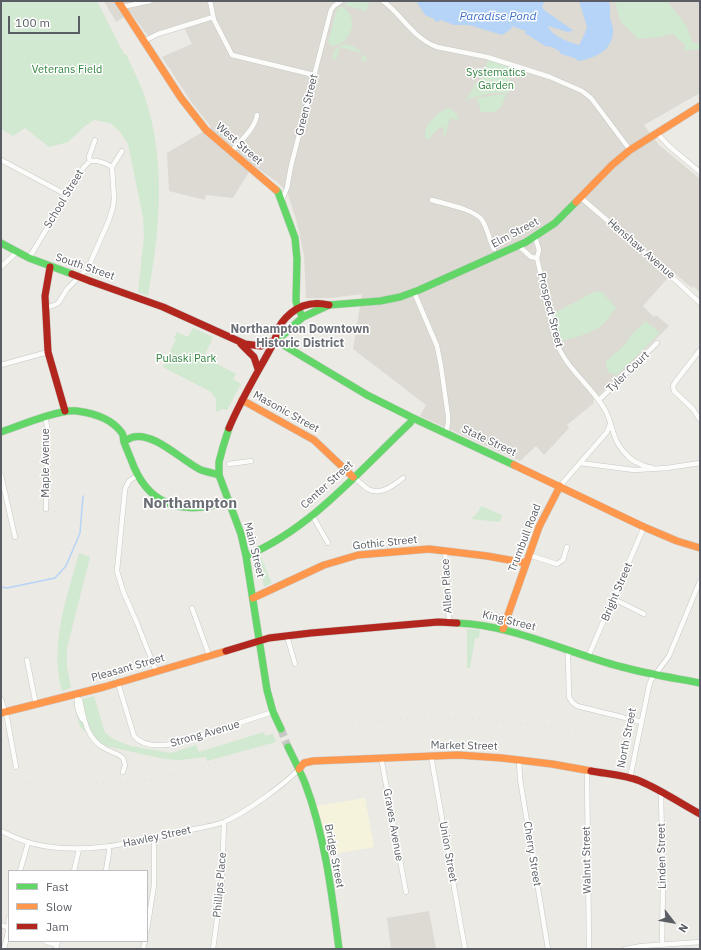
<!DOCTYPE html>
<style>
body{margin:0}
#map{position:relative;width:701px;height:950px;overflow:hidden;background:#ebeae4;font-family:"IBM Plex Sans",sans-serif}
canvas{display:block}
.frame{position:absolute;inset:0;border:2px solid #5a5d63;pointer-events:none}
.legend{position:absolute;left:8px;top:870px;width:140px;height:72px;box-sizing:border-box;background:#fff;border:1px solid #bdbec1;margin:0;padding:5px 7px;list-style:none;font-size:12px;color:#5a5d63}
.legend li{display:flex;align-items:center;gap:8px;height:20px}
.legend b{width:20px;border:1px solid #bdbec1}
.north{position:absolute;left:653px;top:902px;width:40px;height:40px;-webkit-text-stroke:3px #fff;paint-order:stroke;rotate:121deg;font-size:11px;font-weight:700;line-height:16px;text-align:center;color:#5a5d63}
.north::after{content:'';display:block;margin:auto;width:14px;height:18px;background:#5a5d63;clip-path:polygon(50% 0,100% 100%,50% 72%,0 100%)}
.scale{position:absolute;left:8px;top:16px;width:72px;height:18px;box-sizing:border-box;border:2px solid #5a5d63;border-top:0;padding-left:5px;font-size:12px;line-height:14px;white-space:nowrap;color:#5a5d63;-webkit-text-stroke:3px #fff;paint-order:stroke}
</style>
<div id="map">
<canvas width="701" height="950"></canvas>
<div class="frame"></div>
<ul class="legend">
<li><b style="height:5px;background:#63d668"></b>Fast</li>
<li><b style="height:5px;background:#ff974d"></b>Slow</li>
<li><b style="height:5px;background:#b3261e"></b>Jam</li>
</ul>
<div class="north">N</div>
<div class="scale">100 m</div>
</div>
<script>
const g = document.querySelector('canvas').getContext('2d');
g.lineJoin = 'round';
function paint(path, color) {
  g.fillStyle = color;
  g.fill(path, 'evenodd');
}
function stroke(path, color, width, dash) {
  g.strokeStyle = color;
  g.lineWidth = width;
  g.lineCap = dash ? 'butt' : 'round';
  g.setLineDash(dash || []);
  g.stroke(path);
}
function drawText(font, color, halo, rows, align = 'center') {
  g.font = font + ' "IBM Plex Sans",sans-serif';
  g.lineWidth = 3;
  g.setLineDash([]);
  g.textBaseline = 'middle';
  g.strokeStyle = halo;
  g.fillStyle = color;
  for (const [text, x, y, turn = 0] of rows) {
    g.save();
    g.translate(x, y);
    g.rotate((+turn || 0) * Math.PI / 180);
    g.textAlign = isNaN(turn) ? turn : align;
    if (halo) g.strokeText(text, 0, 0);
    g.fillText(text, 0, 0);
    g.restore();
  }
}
paint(new Path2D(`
 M 365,798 L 374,847 L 329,855 L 316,806 Z`), '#f6f3dc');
paint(new Path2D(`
 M 104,1 L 700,1 L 700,93 L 644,125 L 659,145 L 700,179 L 700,292 L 693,286 L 692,288 L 673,272 L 643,306 L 654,317 L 656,315 L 669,326 L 593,401 L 594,403 L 567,425 L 569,428 L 544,455 L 536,446 L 520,461 L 420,416 L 426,405 L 353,349 L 362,294 L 331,298 L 306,298 L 304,255 L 296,219 L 287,192 L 277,182 L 253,165 L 233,198 L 206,195 L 205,200 L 169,191 L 167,153 L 211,127 L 192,103 L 162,57 L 192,44 L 182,23 L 148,36 L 131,13 L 116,22 Z
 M 429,911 L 436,949 L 391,949 L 387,918 Z`), '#dcdad2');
paint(new Path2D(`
 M 1,1 L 97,1 L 124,54 L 126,54 C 134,71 143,89 148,107 C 166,170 159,233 148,296 L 138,292 L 144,237 L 143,217 L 128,144 L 120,132 L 110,123 L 94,120 L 85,126 L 68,142 L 49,147 L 25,128 L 13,136 L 1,129 Z
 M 349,1 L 370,1 L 366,11 L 344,5 Z
 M 615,1 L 667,1 L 686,25 L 693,43 L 700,43 L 700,49 L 685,51 L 684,44 L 673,34 L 659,37 L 638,39 L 620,21 Z
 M 339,7 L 343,7 C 356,16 355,32 343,42 C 340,44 335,46 333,46 L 328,43 L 336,11 Z
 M 344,44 C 354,45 359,49 366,57 L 366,61 L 361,61 L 363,54 L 340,47 L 336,60 L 332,59 L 334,50 Z
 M 488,60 L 526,72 L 525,74 L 511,69 L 508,94 C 494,90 479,96 466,100 L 475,84 L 481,81 Z
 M 502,94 L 506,95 C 499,113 500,112 481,112 L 477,98 Z
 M 448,108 L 450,108 L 458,116 L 457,120 L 450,118 L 445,136 L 443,135 L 444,128 L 442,127 C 433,130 433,138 426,140 C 421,126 437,113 448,108 Z
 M 601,291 L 616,307 C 614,310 612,314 609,318 C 598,332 578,337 561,341 L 554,313 L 594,292 Z
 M 646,321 L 660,333 L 617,375 C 608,374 606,370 606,361 L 625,345 L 631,335 Z
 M 193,328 L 213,337 L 204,357 L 236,374 L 233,379 L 241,384 L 227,410 L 222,409 L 217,412 L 216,411 L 216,399 L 211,392 L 163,367 L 176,339 L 174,338 L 177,332 L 188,337 Z
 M 481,506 L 502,515 L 500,522 L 471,519 L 478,512 Z
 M 79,553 L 90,557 L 67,648 L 67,667 L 71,688 L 62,691 C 49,644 67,598 79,553 Z
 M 259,555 L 260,555 L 272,583 L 264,587 Z
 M 467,629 L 480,630 L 479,638 L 475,638 L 470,668 L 467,668 Z
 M 94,696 L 105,733 L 115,740 L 131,746 L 171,753 L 196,745 L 199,752 L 264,732 L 265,736 L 273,734 L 276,742 L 207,761 L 206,757 L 179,760 L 164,759 L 106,746 L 96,740 L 80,727 L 73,702 Z`), '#d1e8d1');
paint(new Path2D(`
 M 416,1 L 545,1 L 542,6 L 544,10 L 574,31 L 569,31 L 571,33 L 548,26 C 551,36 571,43 579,45 L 585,33 L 587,27 L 579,1 L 609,1 C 610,6 610,11 610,17 C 611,22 614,28 613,33 C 612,51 594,58 579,61 L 574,58 L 561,54 L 559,51 L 552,47 L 545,46 L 525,33 L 526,31 L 512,26 L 511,29 L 502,35 L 469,25 L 454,25 L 441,20 L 436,22 L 434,19 L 425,15 Z`), '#b6d4f7');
stroke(new Path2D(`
 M 1,587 L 7,588 L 55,578 L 66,566 L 80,533 L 83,496`), '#b6d4f7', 1.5);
stroke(new Path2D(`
 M 281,729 L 288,747`), '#c7c7c4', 8, [8, 4]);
const street = new Path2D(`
 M 210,1 L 214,20 L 232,55 L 314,75
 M 383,1 C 402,15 414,39 437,47 L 487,57 L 550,77 L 582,91 L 591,98 L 630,150
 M 122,7 L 150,1
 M 144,41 L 158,34 L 213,17
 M 656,132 L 669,146 L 700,172
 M 231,152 C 240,141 255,129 257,115
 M 1,160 L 67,195
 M 112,167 L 122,151
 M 580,197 L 658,264 L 700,303
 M 282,200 L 287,188 L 291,166 L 331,10 L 334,6 L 341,1
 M 432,200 C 445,204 474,209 482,220 C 488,229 489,240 494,249
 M 535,237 L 539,250 L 537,258 L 555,338 C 563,366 589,383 604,408 C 613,422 611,438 624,452 C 631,461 641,466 653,468
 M 519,246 L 531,257 L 537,258
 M 29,258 L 84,167 L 90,161 L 89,157 L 95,140
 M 1,267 L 17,252
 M 414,292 L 437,346 L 441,366 L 448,416 L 448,423 L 446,433
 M 46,308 L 57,304 L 59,302 L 67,289 L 88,268 L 109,220 L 113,207 L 114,199 L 112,167 C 106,163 97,160 90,161
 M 700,350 L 676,381 L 673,386 L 674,391 L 693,409 L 700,420
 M 1,365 L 48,352
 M 599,400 L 657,343
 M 45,417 L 47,426 L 46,509
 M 580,463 L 634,470 L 667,468 L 700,463
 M 229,464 L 251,461
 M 1,475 L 15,537
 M 138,475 L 129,481 L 125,489 L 117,571 L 123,591 L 137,623 L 156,671
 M 353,477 C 359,481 363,486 368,489 C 381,496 394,485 403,478
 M 560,486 L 607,432 L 610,424
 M 312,515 L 328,543
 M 445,550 L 449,622
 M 529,555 L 557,564 L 563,560 L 567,547
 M 614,599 L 644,614
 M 192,608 L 209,655
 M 287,636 L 295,664
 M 569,651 L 568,656 L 569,697 L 572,702 L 577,706 L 642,722
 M 588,657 L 644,527
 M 27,660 L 36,705
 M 118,683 L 134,736 C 144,748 163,746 177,743 L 273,712
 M 76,694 L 77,699 L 80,700 C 84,718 86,738 104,748 C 110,752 118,753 123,758 L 125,765 L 123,772
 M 1,699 L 7,718 L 16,767
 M 77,699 C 76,705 79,716 83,720
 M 431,756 L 465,949
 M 381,757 L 406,892
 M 519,760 L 520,779 L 548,949
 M 587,770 L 589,949
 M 630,778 L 649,686 L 651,680 L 669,656 L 700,581
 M 1,831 C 15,838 29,844 44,846 C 89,854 133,842 177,833 C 192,829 210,827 224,822 C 245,813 284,785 299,769
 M 20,871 L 28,843
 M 74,871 L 79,849
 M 106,871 L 109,852 L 109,846
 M 1,925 L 9,928
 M 147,930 L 154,885 L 154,838
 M 45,941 L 57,945
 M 662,945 L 663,881 L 661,796 L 663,792
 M 4,949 L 8,932 L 9,918
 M 56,949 L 58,941
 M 143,949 L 145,941
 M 213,949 L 222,882 L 224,822
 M 625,949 L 642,946 L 700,942`);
const fast = new Path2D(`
 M 276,190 L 278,192 L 295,238 L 297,259 L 296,301 L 298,309 L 303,317
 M 1,243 L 29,258 L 72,274
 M 275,340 L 367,395 L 413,418 L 514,465
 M 275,340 L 283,335 L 303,317 L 329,305 L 380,301 L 400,297 L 419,290 L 526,242 L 555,223 L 576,202
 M 229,428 L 223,447 L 219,462 L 219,475 L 241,534 L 246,556 L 267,690 L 273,712 L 281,729
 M 1,432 C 19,426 59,409 77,411 C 93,413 112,419 122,433 C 124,436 123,439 124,442 C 127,450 131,459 134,467 C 152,509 188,515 228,501
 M 124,441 C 127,440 130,438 133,437 C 155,432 182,461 201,470 C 207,472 213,473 219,475
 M 246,556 C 311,529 360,470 410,423 L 413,418
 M 457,623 C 514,625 567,653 622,667 C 648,674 674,678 700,683
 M 288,747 C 294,759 300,771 305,783 C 325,836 332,894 339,949`);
const slow = new Path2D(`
 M 118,1 L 181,98 L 206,130 L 276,190
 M 576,202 L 612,165 L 630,150 L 700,106
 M 242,400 L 314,440 L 353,477
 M 514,465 L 644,527 L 677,541 L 700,548
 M 253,598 L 324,565 L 358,555 L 429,549 L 487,556 L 526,563
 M 503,629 L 539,527 L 560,486
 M 1,713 L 104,687 L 226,651
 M 299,769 L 304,763 L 313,761 L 458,755 L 502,758 L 552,764 L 591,771`);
const jam = new Path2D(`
 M 50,267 L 45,296 L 48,352 L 65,411
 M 90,281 L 163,307 L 245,344 L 261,346 L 275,340
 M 241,344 L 254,357 L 258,369
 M 229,428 C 241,399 258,372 273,344 C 275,340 276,336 277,332 C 279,325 285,318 291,313 C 302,304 316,302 329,305
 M 226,651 L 269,638 L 311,633 L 438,622 L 457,623
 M 591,771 C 607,774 625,775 640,781 C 661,790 680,803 700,814`);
stroke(street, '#c7c8c6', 5.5);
stroke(fast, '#c8c9c8', 8);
stroke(slow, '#c8c9c8', 8);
stroke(jam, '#c8c9c8', 8);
stroke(street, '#fcfcfb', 4.5);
stroke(fast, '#63d668', 7);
stroke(slow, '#ff974d', 7);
stroke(jam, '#b3261e', 7);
stroke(new Path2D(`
 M 1,781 C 36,785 70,785 105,783 C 126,782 148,781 169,776 C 205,767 241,755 276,744 C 295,738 315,731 335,727 C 424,709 546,719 634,746 C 656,753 678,764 700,774`), '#e2e3e2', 1.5, [1, 5]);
const jamBridge = new Path2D(`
 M 72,274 L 90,281`);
stroke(jamBridge, '#d4ceb1', 8, []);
stroke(jamBridge, '#b3261e', 7);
drawText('11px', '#30843e', '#fff', [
 ["Veterans Field",67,70],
 ["Systematics",496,73],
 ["Garden",496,86],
 ["Pulaski Park",186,359]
]);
drawText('11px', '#5a5d63', '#fff', [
 ["Green Street",307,105,-76],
 ["West Street",239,144,41],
 ["School Street",64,199,-59],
 ["Elm Street",515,233,-28],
 ["Henshaw Avenue",641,249,41],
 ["South Street",85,267,19],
 ["Prospect Street",550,310,76],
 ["Tyler Court",628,372,-44],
 ["Masonic Street",286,412,29],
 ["State Street",489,441,25],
 ["Maple Avenue",46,463,-90],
 ["Center Street",327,485,-42],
 ["Trumbull Road",525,538,-69],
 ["Gothic Street",385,543,-6],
 ["Main Street",254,550,76],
 ["Allen Place",447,586,-93],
 ["Bright Street",617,592,-67],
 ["King Street",509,621,14],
 ["Pleasant Street",128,668,-16],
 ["Strong Avenue",205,734,-16],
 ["North Street",627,738,-79],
 ["Market Street",464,746,1],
 ["Graves Avenue",393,825,80],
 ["Hawley Street",157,837,-12],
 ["Union Street",448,852,80],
 ["Cherry Street",532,854,81],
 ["Bridge Street",334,856,79],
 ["Linden Street",662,856,-91],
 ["Walnut Street",587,860,-91],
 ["Phillips Place",220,885,-85]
]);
drawText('italic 12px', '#3d71c8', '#fff', [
 ["Paradise Pond",498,17]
]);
drawText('bold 12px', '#6b6f75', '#fff', [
 ["Northampton Downtown",300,330],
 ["Historic District",300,344]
]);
drawText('bold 15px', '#6b6f75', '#fff', [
 ["Northampton",190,504]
]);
</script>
